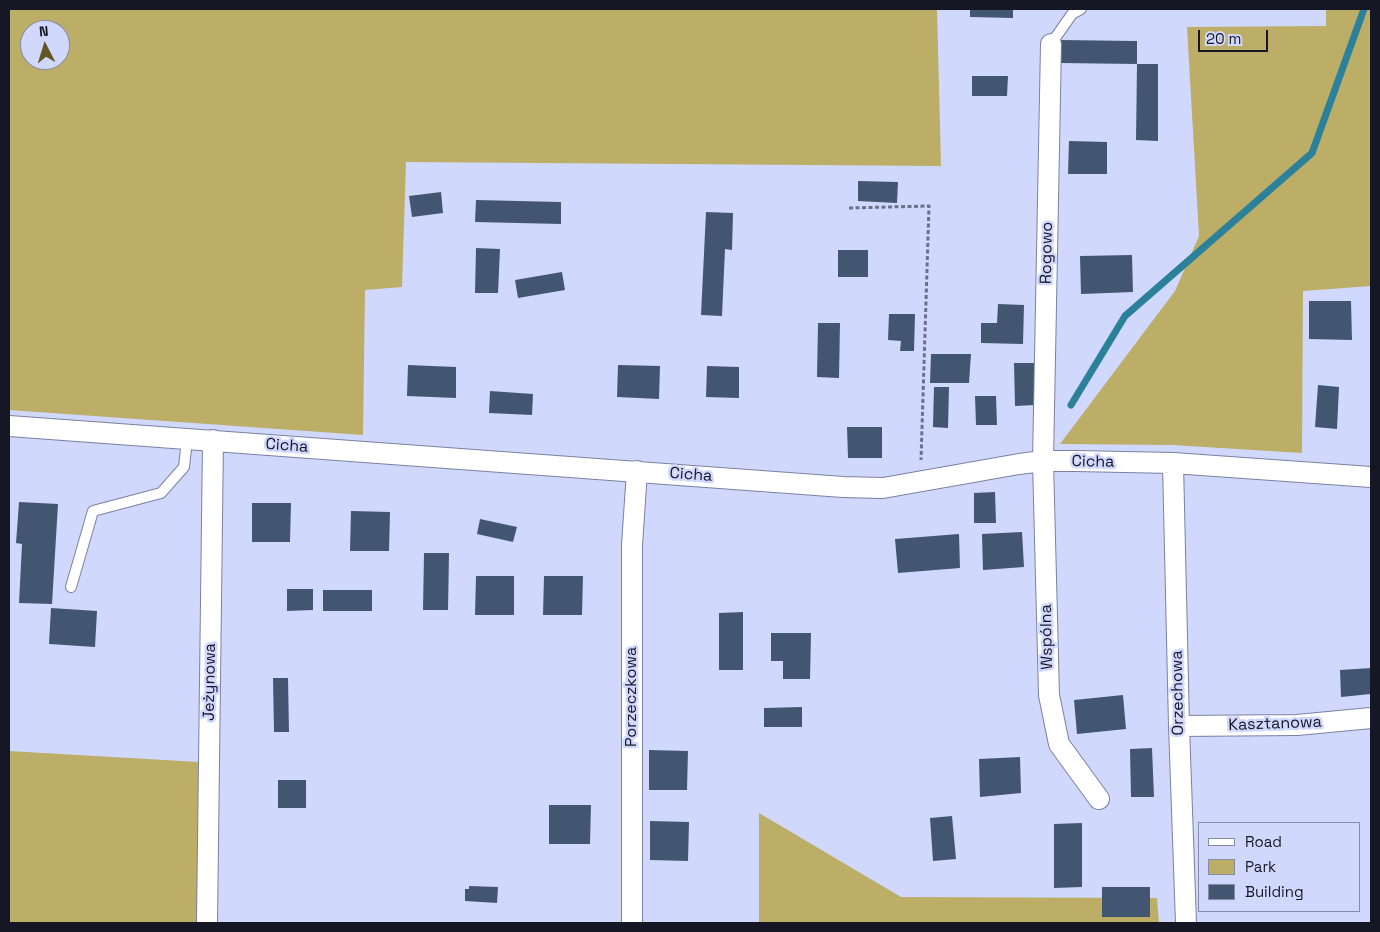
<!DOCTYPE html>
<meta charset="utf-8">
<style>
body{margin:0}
#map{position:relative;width:1380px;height:932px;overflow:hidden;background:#d1d8fd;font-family:"Space Grotesk",sans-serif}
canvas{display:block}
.frame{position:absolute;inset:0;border:10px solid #151724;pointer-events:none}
.legend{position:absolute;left:1198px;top:822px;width:162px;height:90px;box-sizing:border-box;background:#d1d8fd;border:1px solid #868ba6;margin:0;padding:6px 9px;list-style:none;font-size:15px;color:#151724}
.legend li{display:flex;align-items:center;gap:10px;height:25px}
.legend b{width:25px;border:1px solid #868ba6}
.north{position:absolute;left:20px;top:20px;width:50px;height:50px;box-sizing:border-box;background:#d1d8fd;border:1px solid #868ba6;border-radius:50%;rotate:355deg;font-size:14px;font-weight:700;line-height:20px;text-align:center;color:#151724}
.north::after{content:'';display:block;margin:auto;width:18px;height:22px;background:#625723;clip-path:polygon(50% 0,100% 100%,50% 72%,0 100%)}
.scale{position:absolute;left:1198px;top:30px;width:70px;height:22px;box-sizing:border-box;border:2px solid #151724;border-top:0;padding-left:6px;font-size:15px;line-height:18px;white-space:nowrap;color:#151724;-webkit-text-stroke:4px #d1d8fd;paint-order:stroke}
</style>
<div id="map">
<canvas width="1380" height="932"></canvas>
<div class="frame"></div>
<ul class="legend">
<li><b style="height:6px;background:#fff"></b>Road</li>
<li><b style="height:14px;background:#bcad67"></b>Park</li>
<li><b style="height:14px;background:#435671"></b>Building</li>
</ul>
<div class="north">N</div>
<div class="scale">20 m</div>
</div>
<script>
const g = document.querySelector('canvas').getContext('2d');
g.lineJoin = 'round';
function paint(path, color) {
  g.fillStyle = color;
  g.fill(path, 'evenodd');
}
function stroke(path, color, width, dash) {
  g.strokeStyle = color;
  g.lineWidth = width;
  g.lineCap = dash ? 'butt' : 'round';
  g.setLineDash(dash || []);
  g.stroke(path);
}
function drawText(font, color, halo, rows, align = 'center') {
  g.font = font + ' "Space Grotesk",sans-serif';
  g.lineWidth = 5;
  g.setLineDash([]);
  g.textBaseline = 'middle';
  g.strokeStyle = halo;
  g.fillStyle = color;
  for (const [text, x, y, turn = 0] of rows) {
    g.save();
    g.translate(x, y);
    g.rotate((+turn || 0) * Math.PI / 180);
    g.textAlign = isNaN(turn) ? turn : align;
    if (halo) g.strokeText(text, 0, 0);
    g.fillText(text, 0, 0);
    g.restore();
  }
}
paint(new Path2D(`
 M 9,9 L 937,9 L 941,166 L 406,162 L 402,287 L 365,290 L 363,435 L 9,410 ZM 30,30 L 60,30 L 60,60 L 30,60 Z
 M 1326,9 L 1371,9 L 1371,286 L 1303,291 L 1302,453 L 1172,445 L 1060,444 L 1175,291 L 1199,236 L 1187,27 L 1326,26 Z
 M 9,751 L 199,762 L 197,923 L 9,923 Z
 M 759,813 L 901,897 L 1157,898 L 1159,923 L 759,923 Z`), '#bcad67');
stroke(new Path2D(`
 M 1071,405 L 1125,316 L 1312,153 L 1364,9`), '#2b819a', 7);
paint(new Path2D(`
 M 970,9 L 1013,9 L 1013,18 L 970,17 Z
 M 1061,40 L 1137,41 L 1137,64 L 1060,63 Z
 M 1137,64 L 1158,64 L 1158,141 L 1136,140 Z
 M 972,76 L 1008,76 L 1007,96 L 972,96 Z
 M 1069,141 L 1107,142 L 1107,174 L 1068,174 Z
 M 858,181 L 898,182 L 897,203 L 858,201 Z
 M 441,192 L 443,213 L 412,217 L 409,196 Z
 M 476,200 L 561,202 L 561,224 L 475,222 Z
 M 706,212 L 733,213 L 732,250 L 725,249 L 722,316 L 701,315 Z
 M 476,248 L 500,249 L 498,293 L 475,293 Z
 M 838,250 L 868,250 L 868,277 L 838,277 Z
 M 1132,255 L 1133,292 L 1081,294 L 1080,256 Z
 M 562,272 L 565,290 L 518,298 L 515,280 Z
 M 1309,301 L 1351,301 L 1352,340 L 1309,339 Z
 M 998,304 L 1024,305 L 1023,344 L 981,343 L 981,323 L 997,323 Z
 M 889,314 L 915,314 L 914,351 L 900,351 L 901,341 L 888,340 Z
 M 818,323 L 840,323 L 839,378 L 817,377 Z
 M 931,354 L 971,354 L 969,383 L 930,383 Z
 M 1014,363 L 1035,363 L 1035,405 L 1015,406 Z
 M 408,365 L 456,367 L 456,398 L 407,396 Z
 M 618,365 L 660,366 L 659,399 L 617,397 Z
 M 707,366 L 739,367 L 739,398 L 706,397 Z
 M 1318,385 L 1339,387 L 1337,429 L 1315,427 Z
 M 934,387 L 949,387 L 948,428 L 933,427 Z
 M 490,391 L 533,394 L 532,415 L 489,413 Z
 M 975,396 L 996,396 L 997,425 L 976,425 Z
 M 847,427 L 882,427 L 882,458 L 848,458 Z
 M 995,492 L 996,523 L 974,523 L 974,493 Z
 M 19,502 L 58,504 L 52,604 L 19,603 L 22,544 L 16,543 Z
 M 252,503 L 291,503 L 290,542 L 252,542 Z
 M 351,511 L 390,512 L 389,551 L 350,551 Z
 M 480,519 L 517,527 L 513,542 L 477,534 Z
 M 1022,532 L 1024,567 L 983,570 L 982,534 Z
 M 959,534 L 960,568 L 898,573 L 895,539 Z
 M 424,553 L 449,553 L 448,610 L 423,610 Z
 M 476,576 L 514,576 L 514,615 L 475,615 Z
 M 544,576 L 583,576 L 582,615 L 543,615 Z
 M 287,589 L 313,589 L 313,610 L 287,611 Z
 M 323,590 L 372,590 L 372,611 L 323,611 Z
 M 51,608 L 97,611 L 95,647 L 49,644 Z
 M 743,612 L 743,670 L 719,670 L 719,613 Z
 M 771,633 L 811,633 L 810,679 L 783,679 L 783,661 L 771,661 Z
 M 1371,668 L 1371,694 L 1341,697 L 1340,670 Z
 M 273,678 L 288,678 L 289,732 L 274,732 Z
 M 1123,695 L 1126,729 L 1077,734 L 1074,700 Z
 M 802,707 L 802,727 L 764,727 L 764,708 Z
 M 1152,748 L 1154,797 L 1131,797 L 1130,749 Z
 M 649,750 L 688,751 L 687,790 L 649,790 Z
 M 1020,757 L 1021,793 L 980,797 L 979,759 Z
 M 278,780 L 306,780 L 306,808 L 278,808 Z
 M 549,805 L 591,805 L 590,844 L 549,844 Z
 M 952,816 L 956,859 L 933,861 L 930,818 Z
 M 650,821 L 689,822 L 688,861 L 650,860 Z
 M 1082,823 L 1082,887 L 1054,888 L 1054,824 Z
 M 469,886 L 498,887 L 497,903 L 465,901 L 465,889 L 469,889 Z
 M 1102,887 L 1150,887 L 1150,917 L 1102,917 Z`), '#435671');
const lane = new Path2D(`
 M 1051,44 L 1072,14 L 1081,9
 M 71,587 L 93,511 L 161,493 L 184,467 L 187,439`);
const street = new Path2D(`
 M 1051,44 L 1043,461 L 1049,695 L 1059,744 L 1099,799
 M 9,426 L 843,487 L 883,488 L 1019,464 L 1043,461 L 1076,461 L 1173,463 L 1371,477
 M 1173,463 L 1179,726 L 1186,923
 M 1179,726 L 1297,725 L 1371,718
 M 207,923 L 213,440
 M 632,923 L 632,545 L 637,471`);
stroke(lane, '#7b81a2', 12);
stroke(street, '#7b81a2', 22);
stroke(new Path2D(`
 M 849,208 L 929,206 L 921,460`), '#6c7088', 3, [4, 2.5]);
stroke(lane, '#fff', 10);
stroke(street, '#fff', 20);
drawText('16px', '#151724', '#d1d8fd', [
 ["Rogowo",1047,253,-89],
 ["Cicha",287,446,4],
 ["Cicha",1093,462,1],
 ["Cicha",691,475,4],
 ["Wspólna",1047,637,-91],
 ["Jeżynowa",210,682,-89],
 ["Orzechowa",1178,693,-91],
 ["Porzeczkowa",632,697,-90],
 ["Kasztanowa",1275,724,-2]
]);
</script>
